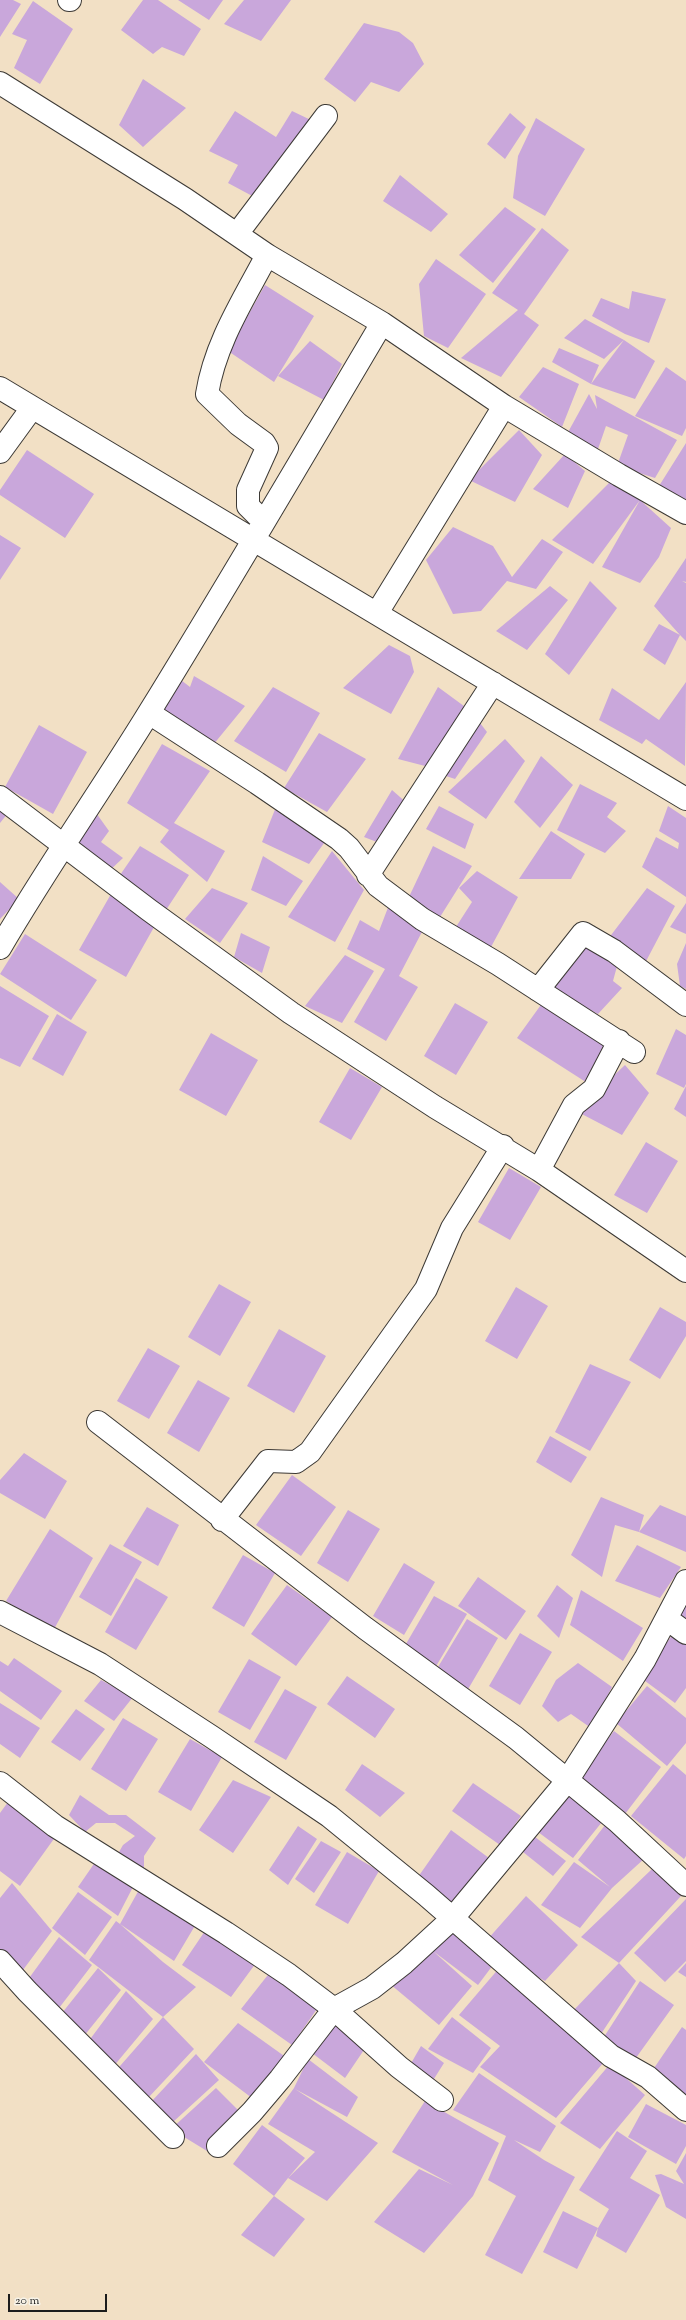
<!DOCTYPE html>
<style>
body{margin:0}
#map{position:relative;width:686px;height:2320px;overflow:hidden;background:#f2e0c5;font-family:"Sorts Mill Goudy",serif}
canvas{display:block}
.scale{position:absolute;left:8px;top:2294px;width:99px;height:18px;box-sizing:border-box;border:2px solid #1c1c1c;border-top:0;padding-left:5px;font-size:12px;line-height:14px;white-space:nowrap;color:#1c1c1c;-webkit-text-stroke:3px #f7f3e8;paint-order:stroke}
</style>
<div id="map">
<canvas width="686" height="2320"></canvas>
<div class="scale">20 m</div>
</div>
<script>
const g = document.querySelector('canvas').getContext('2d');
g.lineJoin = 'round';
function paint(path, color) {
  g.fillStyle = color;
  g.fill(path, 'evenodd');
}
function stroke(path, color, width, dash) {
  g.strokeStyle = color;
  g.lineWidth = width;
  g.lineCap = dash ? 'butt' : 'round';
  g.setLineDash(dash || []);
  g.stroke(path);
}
paint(new Path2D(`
 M 0,0 L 13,0 L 21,4 L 0,37 Z
 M 143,0 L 158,0 L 201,29 L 184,56 L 162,47 L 153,54 L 121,30 Z
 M 178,0 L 223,0 L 209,20 Z
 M 244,0 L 291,0 L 261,41 L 224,24 Z
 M 33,1 L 73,29 L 40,84 L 14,68 L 27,40 L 12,34 Z
 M 364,23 L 399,32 L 413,43 L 424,64 L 399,92 L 371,82 L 355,102 L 324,79 Z
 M 143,79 L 186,108 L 143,147 L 119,125 Z
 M 235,111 L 276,137 L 292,111 L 315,122 L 256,198 L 228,183 L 238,165 L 209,151 Z
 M 510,113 L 526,127 L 505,159 L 487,144 Z
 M 536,118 L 585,149 L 545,216 L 513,198 L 518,156 Z
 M 400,175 L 448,214 L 431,232 L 383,201 Z
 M 505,207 L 536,229 L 493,283 L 459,255 Z
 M 542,228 L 569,250 L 524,314 L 539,325 L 501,377 L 461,358 L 518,310 L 492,293 Z
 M 436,259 L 486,294 L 448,348 L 424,336 L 419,284 Z
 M 265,285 L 314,316 L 274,382 L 228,351 Z
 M 632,291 L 666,299 L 649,343 L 625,334 L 592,316 L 601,298 L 629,309 Z
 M 585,319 L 624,340 L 604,359 L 564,338 Z
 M 624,340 L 655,361 L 635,399 L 591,384 L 552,362 L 559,348 L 599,365 L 591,384 Z
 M 310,341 L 342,364 L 324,400 L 278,376 Z
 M 543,367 L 579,384 L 562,427 L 519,397 Z
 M 666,367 L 686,381 L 686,428 L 682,436 L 635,416 Z
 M 589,394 L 597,409 L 595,395 L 677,440 L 655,478 L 617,466 L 628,435 L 606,426 L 598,449 L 567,434 Z
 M 519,430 L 542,455 L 515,502 L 469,480 Z
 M 686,443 L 686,500 L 659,486 Z
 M 27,450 L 94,494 L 65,538 L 0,495 L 0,490 Z
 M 565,454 L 585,471 L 568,508 L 533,489 Z
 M 613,479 L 640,500 L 671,528 L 659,557 L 640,583 L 602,567 L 640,500 L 593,564 L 552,540 Z
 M 453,527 L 493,546 L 512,577 L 542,539 L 563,552 L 536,589 L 507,581 L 481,611 L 453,614 L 426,560 Z
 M 0,535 L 21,548 L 0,580 Z
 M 686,558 L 686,582 L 682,581 L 686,583 L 686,641 L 680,635 L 665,665 L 643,650 L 659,624 L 680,635 L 654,606 Z
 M 590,581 L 617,608 L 569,675 L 545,654 Z
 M 550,586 L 568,600 L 527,650 L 496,631 Z
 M 389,645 L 410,656 L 414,672 L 391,714 L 343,688 Z
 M 194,676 L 245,706 L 213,745 L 159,711 L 177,677 L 190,687 Z
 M 686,682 L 685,766 L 646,739 L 642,744 L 599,720 L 612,688 L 659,720 Z
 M 273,687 L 320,713 L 286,772 L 234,741 Z
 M 438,687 L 468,709 L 429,767 L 398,759 Z
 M 480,723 L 487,732 L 455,779 L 443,775 Z
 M 39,725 L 87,752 L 53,814 L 5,787 Z
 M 319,733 L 366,759 L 327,812 L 284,788 Z
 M 505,739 L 525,761 L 486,819 L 448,792 Z
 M 162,744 L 210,771 L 174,823 L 225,851 L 207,882 L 160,842 L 169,830 L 127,803 Z
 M 541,756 L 573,785 L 540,828 L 514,802 Z
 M 580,784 L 617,803 L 607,817 L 626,831 L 605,853 L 557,830 Z
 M 392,790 L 408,804 L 382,844 L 364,837 Z
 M 439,806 L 474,824 L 465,849 L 426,829 Z
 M 668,806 L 686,818 L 686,897 L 642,867 L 656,837 L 678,849 L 679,843 L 659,831 Z
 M 0,807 L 8,813 L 0,823 Z
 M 276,807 L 327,839 L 309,864 L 262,842 Z
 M 94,810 L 109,831 L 101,842 L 123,858 L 108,872 L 76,843 Z
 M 551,831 L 585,854 L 571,879 L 519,879 Z
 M 140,846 L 189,875 L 166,910 L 118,878 Z
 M 433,846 L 472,866 L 440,917 L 408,899 Z
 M 332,851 L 364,890 L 335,942 L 288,917 Z
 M 263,856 L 303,881 L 286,906 L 251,890 Z
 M 477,871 L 518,897 L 491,947 L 454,930 L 472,902 L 459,888 Z
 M 0,882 L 19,899 L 0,919 Z
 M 212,888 L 248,903 L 220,943 L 185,919 Z
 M 647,888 L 675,906 L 643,967 L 605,943 Z
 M 111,894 L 158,920 L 126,977 L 79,950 Z
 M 686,903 L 686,934 L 670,927 Z
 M 389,905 L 424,928 L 399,976 L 418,987 L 386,1041 L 354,1022 L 385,969 L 347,949 L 360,920 L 379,931 Z
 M 241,933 L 270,947 L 262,973 L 234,957 Z
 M 25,934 L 97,980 L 71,1020 L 0,974 Z
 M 589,938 L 619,959 L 613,981 L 622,988 L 598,1014 L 551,990 Z
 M 686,943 L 686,989 L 680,986 L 677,964 Z
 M 345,955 L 374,971 L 342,1023 L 305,1006 Z
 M 0,986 L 49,1016 L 20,1067 L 0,1058 Z
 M 543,1002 L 610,1047 L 592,1086 L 517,1038 Z
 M 455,1003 L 488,1022 L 456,1075 L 424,1056 Z
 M 57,1014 L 87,1032 L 63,1076 L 32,1059 Z
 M 676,1029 L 686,1035 L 686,1084 L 684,1088 L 656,1074 Z
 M 211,1033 L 258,1060 L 226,1116 L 179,1090 Z
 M 625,1065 L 649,1093 L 622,1135 L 576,1111 Z
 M 350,1068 L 382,1087 L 351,1140 L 319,1122 Z
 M 686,1086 L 686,1117 L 674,1109 Z
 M 646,1142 L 678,1161 L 647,1213 L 614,1195 Z
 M 509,1168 L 541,1187 L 510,1240 L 478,1222 Z
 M 219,1284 L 251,1302 L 220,1356 L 188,1337 Z
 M 516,1287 L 548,1306 L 517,1359 L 485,1341 Z
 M 660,1307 L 686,1322 L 686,1336 L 660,1379 L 629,1360 Z
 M 279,1329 L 326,1356 L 294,1413 L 247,1386 Z
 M 148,1348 L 180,1366 L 149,1419 L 117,1401 Z
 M 590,1364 L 631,1382 L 590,1451 L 555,1432 Z
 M 198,1380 L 230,1398 L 199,1452 L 167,1433 Z
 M 550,1436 L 587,1457 L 571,1483 L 536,1462 Z
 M 24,1453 L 67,1481 L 45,1519 L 0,1493 L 0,1480 Z
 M 292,1475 L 336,1507 L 301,1556 L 256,1525 Z
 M 601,1497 L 644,1515 L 639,1532 L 615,1525 L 602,1577 L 571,1555 Z
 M 660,1505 L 686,1516 L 686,1552 L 639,1532 Z
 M 147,1507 L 179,1525 L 158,1566 L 123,1546 Z
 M 348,1510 L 380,1529 L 348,1582 L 317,1563 Z
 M 50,1529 L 93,1558 L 53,1631 L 6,1601 Z
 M 110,1544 L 142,1562 L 111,1616 L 79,1597 Z
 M 637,1545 L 681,1567 L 660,1598 L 615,1581 Z
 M 243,1555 L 275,1573 L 244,1627 L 212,1608 Z
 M 404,1563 L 435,1582 L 404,1635 L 373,1616 Z
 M 478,1577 L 526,1611 L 506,1640 L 458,1606 Z
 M 136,1578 L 168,1597 L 136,1650 L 105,1632 Z
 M 287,1585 L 332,1617 L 296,1666 L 251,1634 Z
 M 557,1585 L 573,1598 L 559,1638 L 537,1616 Z
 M 581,1590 L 643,1628 L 623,1661 L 570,1625 Z
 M 434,1596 L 467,1614 L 435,1668 L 403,1649 Z
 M 686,1602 L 686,1626 L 675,1618 Z
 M 467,1619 L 498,1638 L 467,1691 L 435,1672 Z
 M 520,1633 L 552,1652 L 520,1705 L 489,1686 Z
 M 673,1634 L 686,1643 L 686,1688 L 675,1703 L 641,1678 Z
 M 14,1658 L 62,1691 L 41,1720 L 0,1691 L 0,1661 L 8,1666 Z
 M 249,1659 L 281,1677 L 250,1730 L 218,1712 Z
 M 578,1663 L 612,1687 L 591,1728 L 571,1714 L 558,1722 L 542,1706 L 556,1680 Z
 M 347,1676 L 395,1709 L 375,1738 L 327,1704 Z
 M 101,1680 L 133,1697 L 114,1721 L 84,1701 Z
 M 647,1686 L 686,1718 L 686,1743 L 667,1766 L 616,1723 Z
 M 285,1689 L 317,1707 L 286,1760 L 254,1742 Z
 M 0,1703 L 40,1728 L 20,1758 L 0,1744 Z
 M 76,1709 L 105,1729 L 80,1761 L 51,1742 Z
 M 123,1718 L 158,1739 L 126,1791 L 91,1769 Z
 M 614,1731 L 661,1767 L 625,1814 L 578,1778 Z
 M 190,1739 L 222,1757 L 191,1811 L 158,1792 Z
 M 362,1764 L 405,1793 L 380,1817 L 345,1790 Z
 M 673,1764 L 686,1775 L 686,1856 L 684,1859 L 631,1816 Z
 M 233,1780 L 271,1797 L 233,1853 L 199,1830 Z
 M 473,1783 L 521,1816 L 500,1845 L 452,1811 Z
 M 567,1790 L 602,1822 L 573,1858 L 534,1829 Z
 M 80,1795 L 109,1815 L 126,1815 L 156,1838 L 144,1856 L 144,1876 L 119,1852 L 123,1845 L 135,1836 L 115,1823 L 96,1823 L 85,1832 L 69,1815 Z
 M 11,1798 L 56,1836 L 20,1886 L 0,1871 L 0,1813 Z
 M 609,1820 L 645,1858 L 612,1888 L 580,1928 L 541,1905 L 574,1862 L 610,1887 L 578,1860 Z
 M 298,1826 L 317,1839 L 288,1885 L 269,1870 Z
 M 451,1830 L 489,1858 L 453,1904 L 418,1877 Z
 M 530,1833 L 566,1861 L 553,1876 L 518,1848 Z
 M 321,1841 L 341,1852 L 314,1893 L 295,1879 Z
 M 347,1852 L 379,1871 L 348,1924 L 315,1905 Z
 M 98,1858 L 134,1885 L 118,1916 L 78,1887 Z
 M 652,1869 L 681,1896 L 619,1963 L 581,1937 Z
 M 12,1883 L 52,1931 L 17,1978 L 0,1958 L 0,1898 Z
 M 140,1888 L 196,1924 L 174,1961 L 120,1924 L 163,1962 L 196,1987 L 163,2017 L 89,1960 L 116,1921 L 120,1924 Z
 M 78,1892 L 112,1917 L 85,1955 L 52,1928 Z
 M 526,1896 L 578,1945 L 545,1981 L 510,1961 L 487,1940 Z
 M 686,1899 L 686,1961 L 665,1982 L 634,1953 Z
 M 453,1926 L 493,1965 L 478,1985 L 433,1951 L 472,1986 L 439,2025 L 390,1984 Z
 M 207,1928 L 256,1963 L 231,1997 L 182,1965 Z
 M 59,1937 L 92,1965 L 56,2012 L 24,1985 Z
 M 619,1963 L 636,1981 L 599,2037 L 571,2013 Z
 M 686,1963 L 686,1977 L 678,1972 Z
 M 500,1967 L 604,2062 L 556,2118 L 480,2067 L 500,2046 L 459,2015 Z
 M 98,1968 L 121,1990 L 84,2036 L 58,2018 Z
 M 271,1971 L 319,2006 L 292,2045 L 241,2009 Z
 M 640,1981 L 674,2005 L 633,2062 L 602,2040 Z
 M 126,1991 L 153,2019 L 113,2067 L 85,2046 Z
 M 163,2017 L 194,2049 L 148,2098 L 113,2074 Z
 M 452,2017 L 491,2048 L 473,2073 L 428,2049 Z
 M 335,2021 L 370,2041 L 345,2078 L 312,2053 Z
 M 238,2023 L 287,2058 L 252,2098 L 204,2062 Z
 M 682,2027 L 686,2030 L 686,2094 L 682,2100 L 648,2077 Z
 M 421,2046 L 444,2063 L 432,2082 L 406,2072 Z
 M 196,2054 L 219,2080 L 173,2122 L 150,2103 Z
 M 308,2059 L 358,2097 L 347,2117 L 295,2089 L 378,2143 L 327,2201 L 288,2178 L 274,2196 L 305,2219 L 274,2257 L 241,2235 L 274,2196 L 233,2164 L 262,2125 L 305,2158 L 288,2178 L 315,2152 L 268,2124 L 294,2088 Z
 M 610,2064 L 645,2095 L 600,2149 L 560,2123 Z
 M 479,2073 L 556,2126 L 540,2152 L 514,2140 L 544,2160 L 575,2177 L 522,2274 L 485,2255 L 516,2196 L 488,2180 L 506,2136 L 453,2110 Z
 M 216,2088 L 240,2112 L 207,2151 L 171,2129 Z
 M 425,2101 L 499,2143 L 473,2196 L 424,2253 L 374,2222 L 419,2169 L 453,2185 L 392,2152 Z
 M 646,2104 L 686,2125 L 686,2146 L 676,2164 L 628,2137 Z
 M 617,2131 L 647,2151 L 630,2178 L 660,2195 L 626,2253 L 596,2236 L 598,2228 L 577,2269 L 543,2252 L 563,2211 L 598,2228 L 609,2209 L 579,2190 Z
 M 686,2153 L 686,2219 L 666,2207 L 655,2175 L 661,2174 L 684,2184 L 676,2171 Z`), '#c9a7db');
const minor = new Path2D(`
 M 69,0 L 70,0
 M 0,83 L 185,199 L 267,255 L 382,323
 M 237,234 L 326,116
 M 0,388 L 686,799
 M 0,452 L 32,408
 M 264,522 L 248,506 L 248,490 L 267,448 L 264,443 L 238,424 L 207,394 C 215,343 244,299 267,255
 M 377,613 L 504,406
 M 149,713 L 257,783 L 339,839 L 349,848 L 378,886 L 422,919 L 498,964 L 634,1052
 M 0,797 L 149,910 L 291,1013 L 435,1107 L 539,1170 L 686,1271
 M 368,875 L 493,683
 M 0,948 C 47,867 101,791 150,711 C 229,583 305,453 382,323 L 504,406 L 619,475 L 686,513
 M 538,990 L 583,933 L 614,951 L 686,1005
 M 539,1170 L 574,1105 L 594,1089 L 619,1041
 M 98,1422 L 365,1628 L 516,1738 L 617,1821 L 686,1885
 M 222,1520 L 268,1461 L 296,1462 L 310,1452 L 426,1289 L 452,1228 L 503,1146
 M 0,1612 L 100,1664 L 212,1737 L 329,1816 L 426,1895 L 611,2056 L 648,2077 L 686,2110
 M 667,1619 L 686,1633
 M 0,1783 L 55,1826 L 226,1933 L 289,1975 L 334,2009 L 372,1988 L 404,1963 L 453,1918 L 567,1781 L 645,1659 L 686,1581
 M 0,1961 L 27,1991 L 173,2137
 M 218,2146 L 252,2112 L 280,2079 L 334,2009 L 399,2067 L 442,2100`);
stroke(minor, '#3c3935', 24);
stroke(minor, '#fff', 22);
</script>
